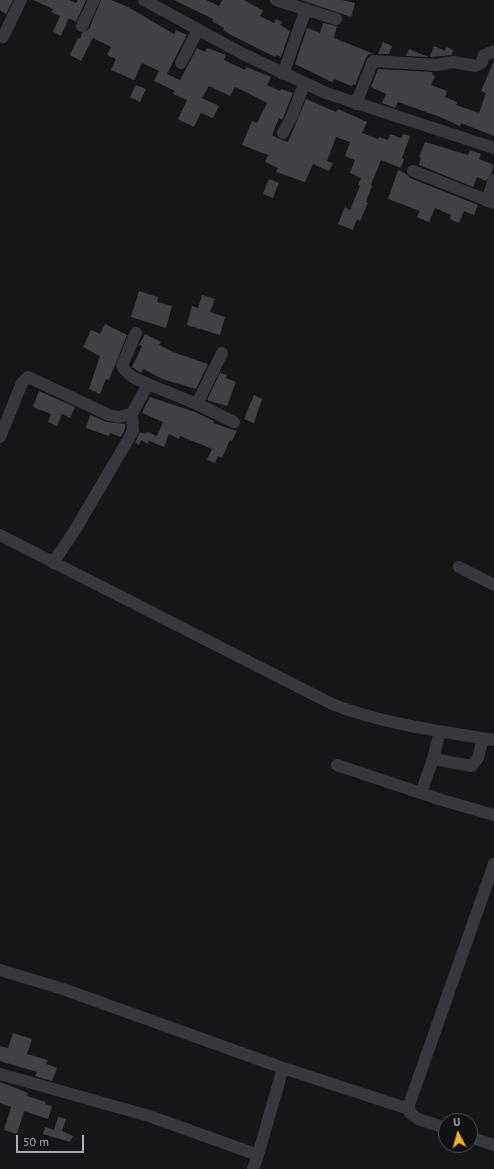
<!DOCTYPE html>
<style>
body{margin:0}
#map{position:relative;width:494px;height:1169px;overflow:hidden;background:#161618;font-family:"PT Sans",sans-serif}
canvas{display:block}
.north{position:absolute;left:438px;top:1113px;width:40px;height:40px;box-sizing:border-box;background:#111113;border:1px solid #4d4f55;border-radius:50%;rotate:354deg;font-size:11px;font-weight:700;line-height:16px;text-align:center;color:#a8adb8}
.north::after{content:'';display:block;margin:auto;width:14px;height:18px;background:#f2b134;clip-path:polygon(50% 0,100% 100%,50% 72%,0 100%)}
.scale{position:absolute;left:16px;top:1135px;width:68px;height:18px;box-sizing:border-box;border:2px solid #a8adb8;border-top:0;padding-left:5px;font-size:12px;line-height:14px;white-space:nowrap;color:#a8adb8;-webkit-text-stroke:3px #111113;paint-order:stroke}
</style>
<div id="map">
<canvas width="494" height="1169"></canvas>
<div class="north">U</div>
<div class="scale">50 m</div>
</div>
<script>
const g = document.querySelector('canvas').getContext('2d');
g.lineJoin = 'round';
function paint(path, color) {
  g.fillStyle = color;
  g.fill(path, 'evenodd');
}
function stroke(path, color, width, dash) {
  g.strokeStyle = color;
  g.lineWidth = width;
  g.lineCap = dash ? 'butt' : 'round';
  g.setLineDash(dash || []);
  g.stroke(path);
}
paint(new Path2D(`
 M 0,0 L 13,0 L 6,14 L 0,10 Z
 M 33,0 L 69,0 L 76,3 L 78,0 L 86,0 L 76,22 L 69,18 L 61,36 L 53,32 L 60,16 L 51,12 L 53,9 Z
 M 101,0 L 111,0 L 128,7 L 174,34 L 176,30 L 187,35 L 167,74 L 180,80 L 197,48 L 205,52 L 207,48 L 226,55 L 224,60 L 245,70 L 246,67 L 271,77 L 267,85 L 280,91 L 281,89 L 293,93 L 285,113 L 282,120 L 279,118 L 272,135 L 279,139 L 288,142 L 306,99 L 336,112 L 338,109 L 367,122 L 362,133 L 378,139 L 379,137 L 388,140 L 390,134 L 401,138 L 403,134 L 410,136 L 402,158 L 404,159 L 401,168 L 381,160 L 371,185 L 372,186 L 366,202 L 368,203 L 360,221 L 357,219 L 353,230 L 338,224 L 345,207 L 350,210 L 360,186 L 358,185 L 361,178 L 350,173 L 355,160 L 345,156 L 350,142 L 336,137 L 327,161 L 333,163 L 329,171 L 313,164 L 305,182 L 276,172 L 278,168 L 265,162 L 268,155 L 242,145 L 252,121 L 257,123 L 267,103 L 248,93 L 235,87 L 230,96 L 209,86 L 202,98 L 219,106 L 213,118 L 201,113 L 194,127 L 178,119 L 187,100 L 173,94 L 175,91 L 154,81 L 159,71 L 142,63 L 134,80 L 111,70 L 116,59 L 107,55 L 111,47 L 93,38 L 81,61 L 70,55 L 78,38 L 80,39 L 82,33 L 89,29 Z
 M 174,0 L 206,0 L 219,6 L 222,0 L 244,0 L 255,6 L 263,11 L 260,16 L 274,23 L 276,19 L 282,22 L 280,25 L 290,31 L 281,57 L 276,55 L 275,57 L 231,35 L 223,30 L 224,28 L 212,21 L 213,19 Z
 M 301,0 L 342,0 L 355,3 L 351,17 Z
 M 323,23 L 337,26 L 334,38 L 374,54 L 369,54 L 366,58 L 355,85 L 353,84 L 352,86 L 334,79 L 332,82 L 295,64 L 307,28 L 320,33 Z
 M 383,42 L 392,46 L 389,54 L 378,54 Z
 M 434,46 L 445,51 L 446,47 L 453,50 L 452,55 L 430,57 Z
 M 409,49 L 416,52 L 429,57 L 406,56 Z
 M 494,61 L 494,136 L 461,123 L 460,126 L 440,117 L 398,102 L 395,108 L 382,103 L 386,94 L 371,87 L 378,69 L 433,72 L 432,74 L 435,76 L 431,85 L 447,91 L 445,97 L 457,102 L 456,105 L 479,113 L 486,93 L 481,91 Z
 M 136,85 L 146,89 L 140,102 L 130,97 Z
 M 425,142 L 468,155 L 470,150 L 481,154 L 479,159 L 494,165 L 491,174 L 486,181 L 477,177 L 473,187 L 419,165 L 421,158 L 419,157 Z
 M 398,170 L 406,174 L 410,178 L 478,205 L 474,215 L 464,211 L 459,223 L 450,219 L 451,215 L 435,208 L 429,222 L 417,217 L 420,211 L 388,199 Z
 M 269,179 L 279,183 L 273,198 L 263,194 Z
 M 139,291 L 158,297 L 157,302 L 172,306 L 166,328 L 131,317 Z
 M 202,295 L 215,299 L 210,312 L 225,317 L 220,335 L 187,325 L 192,306 L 198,308 Z
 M 105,324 L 127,335 L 109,380 L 106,379 L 100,394 L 89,389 L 100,356 L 83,347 L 91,330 L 100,334 Z
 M 145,334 L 161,342 L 159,345 L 173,352 L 208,364 L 196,389 L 162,379 L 143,369 L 141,373 L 132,367 L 142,346 L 139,345 Z
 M 220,373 L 227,375 L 226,378 L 236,382 L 227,406 L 207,400 Z
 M 39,391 L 75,407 L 70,418 L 62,414 L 57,426 L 48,422 L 51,414 L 33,407 Z
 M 254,395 L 262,399 L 254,423 L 244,419 Z
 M 150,397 L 195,412 L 214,421 L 213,423 L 237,431 L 232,441 L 230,440 L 222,458 L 218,456 L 215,463 L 207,460 L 212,449 L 180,436 L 179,439 L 169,434 L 164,447 L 149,441 L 148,444 L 141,440 L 139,445 L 135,443 L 140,432 L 146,434 L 147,432 L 157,436 L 163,422 L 142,413 Z
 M 90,415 L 107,422 L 125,424 L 125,429 L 121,437 L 110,433 L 109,436 L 86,428 Z
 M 13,1033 L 32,1039 L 27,1054 L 48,1060 L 46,1064 L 57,1068 L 52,1081 L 35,1076 L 37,1072 L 0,1061 L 0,1046 L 8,1048 Z
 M 0,1082 L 28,1093 L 27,1096 L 46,1102 L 45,1104 L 52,1106 L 48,1119 L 24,1111 L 17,1134 L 4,1130 L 11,1107 L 0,1103 Z
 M 58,1117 L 66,1119 L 62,1131 L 73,1136 L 70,1142 L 43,1134 L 45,1127 L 54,1130 Z`), '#404145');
stroke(new Path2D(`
 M 144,0 L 243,54 L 326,93 L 494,148
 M 276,0 L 336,19
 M 82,26 L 94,0
 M 3,37 L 21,0
 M 181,63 L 198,30
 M 283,74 L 306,9
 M 356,104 L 373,61 L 437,65 L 453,62 L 476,66 L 482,62 L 484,55 L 494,51
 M 283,133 L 292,116 L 304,84
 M 413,171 L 494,203
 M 487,201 L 494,180
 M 136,333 L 122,365 C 126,376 139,380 148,384
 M 197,404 L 222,353
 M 0,437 L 22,383 L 28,377 L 109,415 L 118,417 L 132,414 L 148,384 L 197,404 L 234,422
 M 0,535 L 332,704 C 383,724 440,731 494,740
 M 53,563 L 75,530 L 125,445 L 133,431 L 132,414
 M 459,567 L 494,585
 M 433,759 L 472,766 L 478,758 L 483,738
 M 337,765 L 442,800 L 494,815
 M 421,793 L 433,759 L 440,731
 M 0,970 L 63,989 L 283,1068
 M 0,1074 L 149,1116 L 258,1155 L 283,1068 L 409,1109
 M 446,1128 L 418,1119 L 410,1113 L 409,1105 L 494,864
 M 470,1137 L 494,1145
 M 253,1169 L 258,1155`), '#37383d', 12);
</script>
